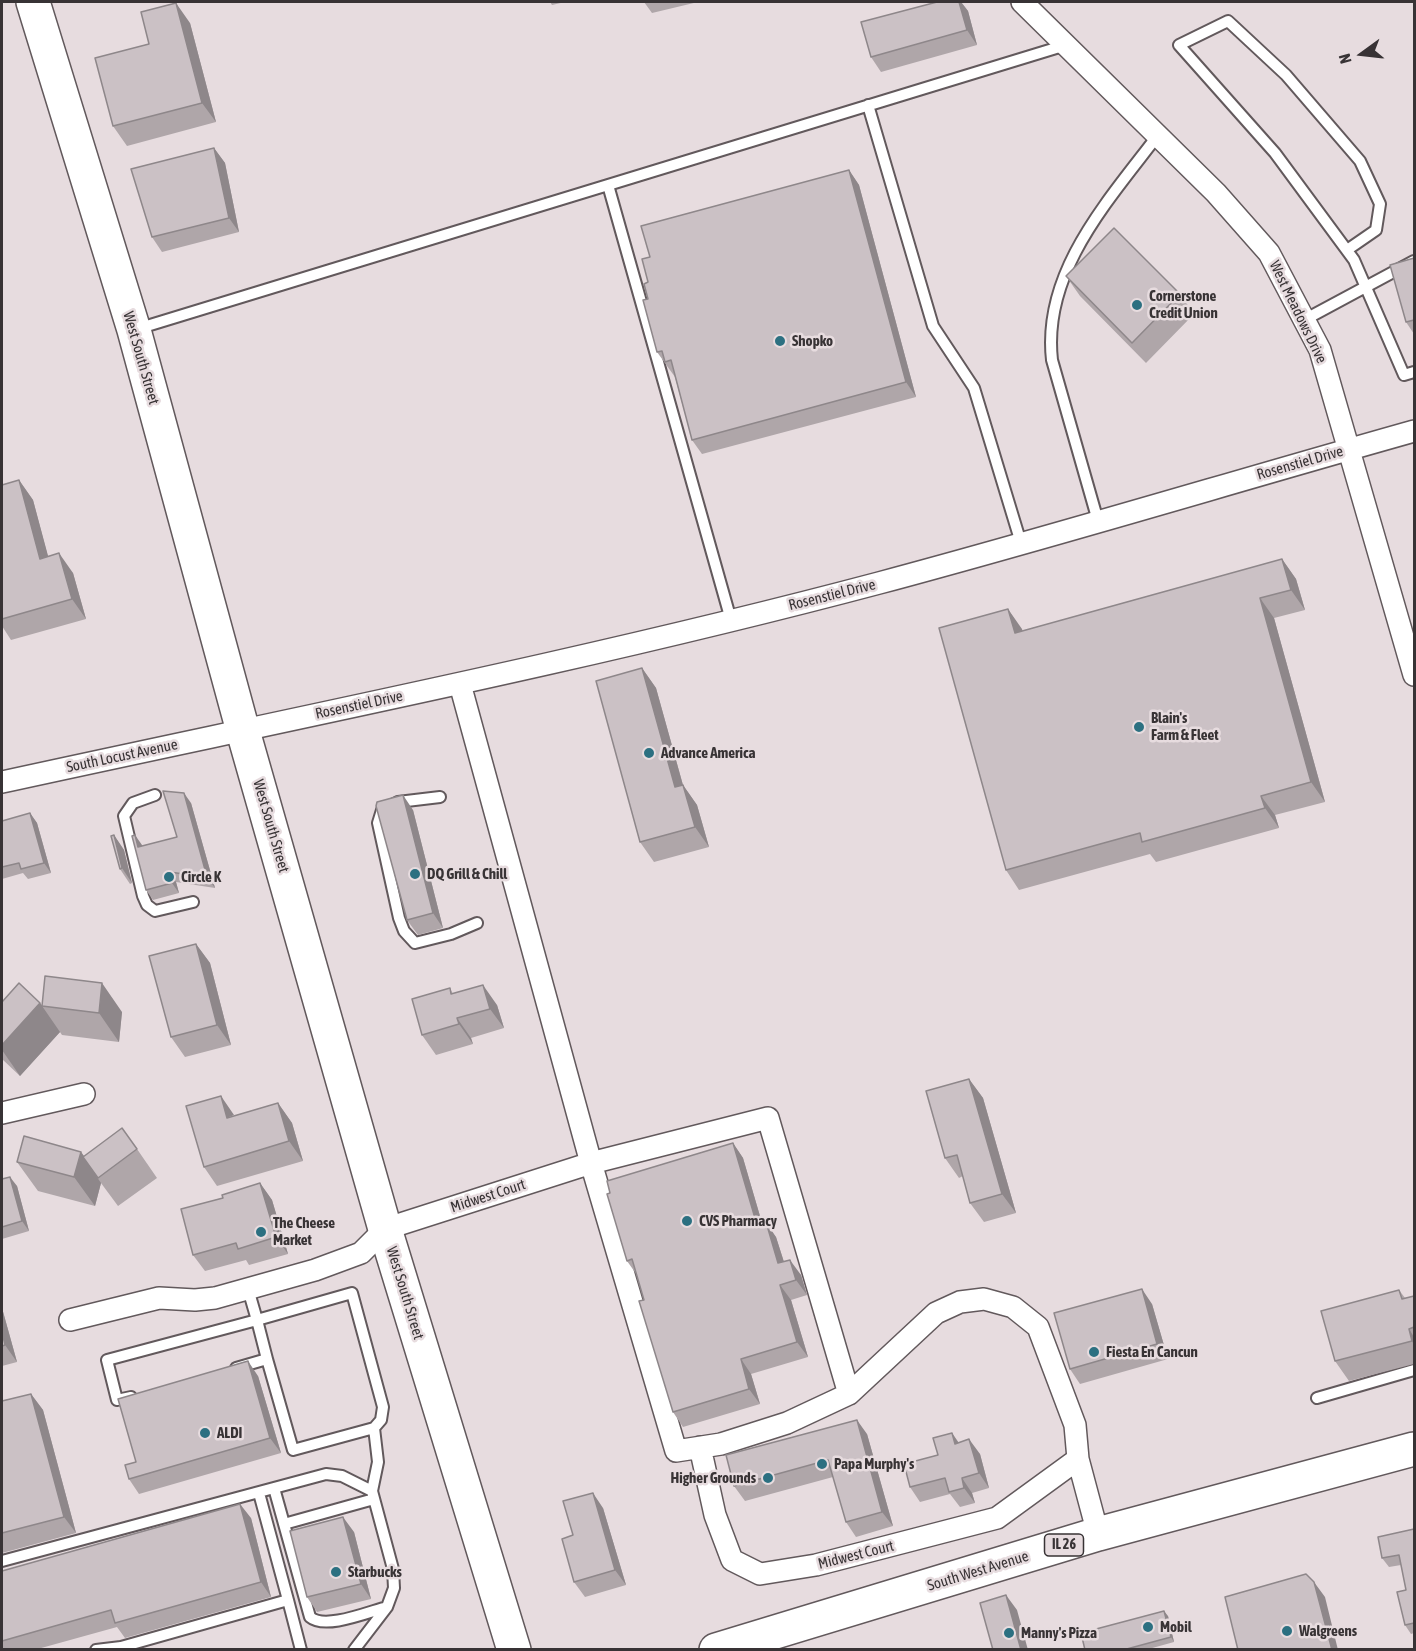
<!DOCTYPE html>
<style>
body{margin:0}
#map{position:relative;width:1416px;height:1651px;overflow:hidden;background:#e7dcdf;font-family:"Asap Condensed",sans-serif}
canvas{display:block}
.frame{position:absolute;inset:0;border:3px solid #383335;pointer-events:none}
.north{position:absolute;left:1332px;top:24px;width:60px;height:60px;-webkit-text-stroke:4px #e7dcdf;paint-order:stroke;rotate:255deg;font-size:16px;font-weight:700;line-height:24px;text-align:center;color:#383335}
.north::after{content:'';display:block;margin:auto;width:21px;height:27px;background:#383335;clip-path:polygon(50% 0,100% 100%,50% 72%,0 100%)}
</style>
<div id="map">
<canvas width="1416" height="1651"></canvas>
<div class="frame"></div>
<div class="north">N</div>
</div>
<script>
const g = document.querySelector('canvas').getContext('2d');
g.lineJoin = 'round';
function stroke(path, color, width, dash) {
  g.strokeStyle = color;
  g.lineWidth = width;
  g.lineCap = dash ? 'butt' : 'round';
  g.setLineDash(dash || []);
  g.stroke(path);
}
function paint(path, color) {
  g.fillStyle = color;
  g.fill(path, 'evenodd');
}
function drawText(font, color, halo, rows, align = 'center') {
  g.font = font + ' "Asap Condensed",sans-serif';
  g.lineWidth = 5;
  g.setLineDash([]);
  g.textBaseline = 'middle';
  g.strokeStyle = halo;
  g.fillStyle = color;
  for (const [text, x, y, turn = 0] of rows) {
    g.save();
    g.translate(x, y);
    g.rotate((+turn || 0) * Math.PI / 180);
    g.textAlign = isNaN(turn) ? turn : align;
    if (halo) g.strokeText(text, 0, 0);
    g.fillText(text, 0, 0);
    g.restore();
  }
}
const lane = new Path2D(`
 M 868,105 L 933,326 L 974,388 L 1021,543
 M 608,185 L 731,620
 M 1347,250 L 1376,230 L 1380,204 L 1360,161 L 1286,75 L 1228,21 L 1179,45 L 1275,153 L 1354,260 L 1404,375 L 1414,372
 M 1304,320 L 1414,261
 M 137,329 L 1066,45
 M 1098,521 L 1052,360 C 1042,272 1108,201 1158,135
 M 155,795 L 133,803 L 124,816 L 143,896 L 147,905 L 155,911 L 193,902
 M 440,797 L 398,802 L 382,810 L 378,823 L 399,918 L 404,931 L 415,943 L 451,934 L 477,923
 M 236,1368 L 267,1359 L 293,1450 L 374,1428 L 381,1420 L 383,1407 L 352,1293 L 257,1320 L 267,1359
 M 131,1397 L 117,1400 L 107,1360 L 257,1320 L 248,1289
 M 1317,1398 L 1414,1370
 M 274,1488 L 310,1617 C 325,1630 368,1612 387,1607
 M 259,1493 L 288,1600
 M 284,1524 L 374,1499
 M 2,1561 L 326,1474 L 342,1476 L 372,1491
 M 96,1650 L 121,1647 L 288,1600 L 301,1650
 M 354,1650 L 387,1607 L 394,1588 L 393,1569 L 372,1491 L 378,1462 L 374,1428`);
const street = new Path2D(`
 M 1022,2 L 1216,193 L 1269,253 L 1320,350 L 1414,675
 M 460,684 L 591,1163 L 768,1118 L 849,1394
 M 2,782 C 295,718 589,660 879,583 C 1059,535 1236,481 1414,431
 M 2,1113 L 84,1094
 M 70,1320 L 159,1298 L 195,1300 L 215,1298 L 315,1270 L 361,1253 L 385,1229 L 591,1163 L 676,1451 L 721,1444 L 787,1423 L 849,1394 L 936,1313 L 960,1302 L 984,1299 L 1013,1307 L 1038,1327 L 1075,1425 L 1078,1459 L 1098,1534
 M 700,1447 L 715,1515 L 732,1560 L 760,1574 L 816,1565 L 997,1518 L 1078,1459`);
const primary = new Path2D(`
 M 33,2 L 134,330 L 243,731 L 385,1229 L 514,1650
 M 716,1650 L 1098,1534 L 1414,1449`);
stroke(lane, '#62595c', 14);
stroke(street, '#62595c', 24);
stroke(primary, '#62595c', 36);
stroke(lane, '#fff', 10);
stroke(street, '#fff', 21);
stroke(primary, '#fff', 33);
paint(new Path2D(`
 M 550,2 L 565,2 L 552,5 Z
 M 644,2 L 698,2 L 652,13 Z
 M 937,2 L 961,2 L 968,11 L 977,45 L 881,72 L 871,57 Z
 M 190,23 L 216,122 L 127,146 L 113,126 L 149,44 Z
 M 214,148 L 225,163 L 239,232 L 162,252 L 152,237 Z
 M 849,170 L 859,185 L 916,397 L 702,454 L 692,440 L 675,377 L 657,352 L 648,282 L 650,257 Z
 M 1414,258 L 1414,334 L 1406,322 Z
 M 1066,276 L 1180,294 L 1194,314 L 1146,363 L 1080,296 Z
 M 19,480 L 33,500 L 48,557 L 73,573 L 86,619 L 11,640 L 2,626 L 2,485 Z
 M 1282,559 L 1296,579 L 1305,610 L 1274,618 L 1325,802 L 1275,815 L 1279,828 L 1156,862 L 1150,854 L 1019,890 L 1006,870 L 1008,609 L 1022,631 Z
 M 642,668 L 656,688 L 683,785 L 697,805 L 709,847 L 654,862 L 640,842 Z
 M 191,803 L 215,888 L 176,882 L 179,893 L 153,900 L 146,890 L 142,845 L 142,846 L 177,837 Z
 M 413,810 L 443,928 L 418,935 L 407,920 Z
 M 30,813 L 37,823 L 51,873 L 28,879 L 23,873 L 2,879 L 2,821 Z
 M 114,835 L 124,850 L 132,883 L 130,884 L 120,869 Z
 M 196,944 L 210,963 L 231,1045 L 185,1057 L 171,1037 Z
 M 450,988 L 453,994 L 497,1005 L 504,1028 L 471,1038 L 473,1044 L 436,1055 L 422,1035 Z
 M 2,1002 L 40,1003 L 42,1005 L 122,1012 L 119,1042 L 62,1035 L 60,1032 L 20,1076 L 2,1059 Z
 M 969,1079 L 983,1098 L 1016,1213 L 984,1222 L 970,1203 L 963,1176 L 959,1178 L 945,1158 Z
 M 278,1103 L 292,1123 L 303,1161 L 217,1186 L 204,1167 L 235,1116 Z
 M 733,1143 L 743,1158 L 762,1223 L 776,1237 L 784,1262 L 801,1275 L 807,1295 L 791,1300 L 808,1357 L 751,1374 L 760,1404 L 683,1427 L 673,1412 L 644,1300 L 637,1275 L 627,1261 Z
 M 137,1149 L 157,1178 L 118,1206 L 101,1183 L 95,1206 L 38,1191 L 17,1162 L 81,1152 L 84,1156 Z
 M 2,1179 L 17,1186 L 29,1231 L 2,1239 Z
 M 260,1183 L 272,1200 L 288,1254 L 249,1265 L 246,1260 L 205,1271 L 193,1255 L 223,1198 Z
 M 1399,1290 L 1405,1298 L 1414,1296 L 1414,1364 L 1349,1381 L 1335,1361 Z
 M 1152,1304 L 1168,1359 L 1080,1384 L 1070,1369 Z
 M 2,1308 L 17,1362 L 2,1366 Z
 M 258,1376 L 281,1453 L 139,1494 L 129,1479 L 136,1462 Z
 M 31,1394 L 43,1410 L 76,1533 L 2,1553 L 2,1401 Z
 M 952,1433 L 959,1443 L 980,1454 L 989,1488 L 972,1493 L 975,1503 L 960,1507 L 950,1494 L 920,1502 L 910,1487 L 938,1455 Z
 M 867,1434 L 893,1526 L 856,1537 L 846,1522 L 833,1477 L 745,1501 L 734,1486 Z
 M 603,1508 L 626,1585 L 585,1597 L 574,1582 L 573,1535 Z
 M 251,1518 L 271,1597 L 125,1638 L 117,1627 L 34,1650 L 2,1650 L 2,1571 Z
 M 1414,1529 L 1414,1633 L 1411,1634 L 1405,1625 L 1406,1590 L 1401,1565 L 1389,1567 L 1382,1558 Z
 M 354,1532 L 371,1599 L 317,1612 L 307,1597 Z
 M 1168,1616 L 1174,1642 L 1145,1650 L 1085,1650 Z`), '#afa6a9');
paint(new Path2D(`
 M 959,2 L 961,2 L 968,11 L 977,45 L 967,30 Z
 M 176,3 L 190,23 L 216,122 L 202,103 Z
 M 214,148 L 225,163 L 239,232 L 229,218 Z
 M 849,170 L 859,185 L 916,397 L 906,382 Z
 M 19,480 L 33,500 L 54,578 L 40,559 Z
 M 59,553 L 73,573 L 86,619 L 72,599 Z
 M 1282,559 L 1296,579 L 1305,610 L 1291,590 Z
 M 1260,598 L 1274,618 L 1325,802 L 1311,782 Z
 M 1008,609 L 1022,629 L 1029,653 L 1015,633 Z
 M 642,668 L 656,688 L 689,807 L 675,787 Z
 M 683,785 L 697,805 L 709,847 L 695,827 Z
 M 184,793 L 191,803 L 215,888 L 207,877 Z
 M 403,795 L 413,810 L 443,928 L 433,913 Z
 M 1261,796 L 1275,815 L 1279,828 L 1265,808 Z
 M 30,813 L 37,823 L 51,873 L 44,863 Z
 M 114,835 L 124,850 L 132,883 L 122,868 Z
 M 135,835 L 142,845 L 145,858 L 138,847 Z
 M 169,872 L 176,882 L 179,893 L 172,883 Z
 M 196,944 L 210,963 L 231,1045 L 217,1025 Z
 M 102,983 L 122,1012 L 119,1042 L 99,1013 Z
 M 483,985 L 497,1005 L 504,1028 L 490,1009 Z
 M 40,1003 L 60,1032 L 20,1076 L 2,1050 L 2,1045 Z
 M 457,1018 L 471,1038 L 473,1044 L 459,1024 Z
 M 969,1079 L 983,1098 L 1016,1213 L 1002,1194 Z
 M 221,1096 L 234,1115 L 227,1118 Z
 M 278,1103 L 292,1123 L 303,1161 L 289,1141 Z
 M 733,1143 L 743,1158 L 767,1240 L 757,1225 Z
 M 81,1152 L 99,1177 L 83,1157 L 101,1183 L 95,1206 L 74,1177 Z
 M 10,1177 L 17,1186 L 29,1231 L 22,1221 Z
 M 260,1183 L 272,1200 L 288,1254 L 276,1237 Z
 M 766,1222 L 776,1237 L 789,1278 L 778,1263 Z
 M 790,1260 L 801,1275 L 807,1295 L 796,1280 Z
 M 780,1285 L 791,1300 L 808,1357 L 797,1342 Z
 M 1142,1289 L 1152,1304 L 1168,1359 L 1157,1344 Z
 M 2,1308 L 17,1362 L 5,1345 L 2,1332 Z
 M 1409,1329 L 1414,1337 L 1414,1345 L 1412,1341 Z
 M 741,1359 L 751,1374 L 760,1404 L 749,1389 Z
 M 248,1361 L 258,1376 L 281,1453 L 270,1438 Z
 M 31,1394 L 43,1410 L 76,1533 L 64,1517 Z
 M 857,1420 L 867,1434 L 893,1526 L 882,1512 Z
 M 952,1433 L 962,1448 L 955,1444 Z
 M 969,1439 L 980,1454 L 989,1488 L 979,1473 Z
 M 962,1478 L 972,1493 L 975,1503 L 964,1488 Z
 M 593,1493 L 603,1508 L 626,1585 L 615,1570 Z
 M 240,1504 L 251,1518 L 271,1597 L 261,1582 Z
 M 343,1517 L 354,1532 L 371,1599 L 361,1584 Z
 M 1314,1582 L 1325,1597 L 1338,1650 L 1332,1650 Z
 M 1006,1595 L 1017,1610 L 1028,1650 L 1021,1650 Z
 M 1164,1611 L 1168,1616 L 1174,1642 L 1171,1637 Z`), '#8e878a');
const building = new Path2D(`
 M 937,2 L 959,2 L 967,30 L 871,57 L 861,22 Z
 M 176,3 L 202,103 L 113,126 L 95,58 L 149,44 L 141,12 Z
 M 214,148 L 229,218 L 152,237 L 131,169 Z
 M 849,170 L 906,382 L 692,440 L 671,360 L 665,362 L 662,351 L 657,352 L 643,300 L 648,299 L 644,284 L 648,282 L 642,259 L 650,257 L 641,226 Z
 M 1114,228 L 1180,294 L 1132,343 L 1066,276 Z
 M 1414,258 L 1414,320 L 1406,322 L 1390,265 Z
 M 19,480 L 40,559 L 59,553 L 72,599 L 2,619 L 2,485 Z
 M 1282,559 L 1291,590 L 1260,598 L 1311,782 L 1261,796 L 1265,808 L 1142,842 L 1140,833 L 1006,870 L 939,628 L 1008,609 L 1015,633 Z
 M 642,668 L 675,787 L 683,785 L 695,827 L 640,842 L 596,681 Z
 M 163,791 L 184,793 L 207,877 L 169,872 L 172,883 L 146,890 L 132,836 L 135,835 L 138,847 L 177,837 Z
 M 403,795 L 433,913 L 407,920 L 376,806 L 377,802 Z
 M 30,813 L 44,863 L 21,869 L 19,863 L 2,867 L 2,821 Z
 M 114,835 L 122,868 L 120,869 L 111,836 Z
 M 196,944 L 217,1025 L 171,1037 L 149,956 Z
 M 45,976 L 102,983 L 99,1013 L 42,1006 Z
 M 19,983 L 40,1003 L 2,1045 L 2,1002 Z
 M 483,985 L 490,1009 L 457,1018 L 459,1024 L 422,1035 L 412,999 L 450,988 L 451,994 Z
 M 969,1079 L 1002,1194 L 970,1203 L 957,1155 L 945,1158 L 926,1091 Z
 M 221,1096 L 227,1118 L 278,1103 L 289,1141 L 204,1167 L 186,1106 Z
 M 122,1128 L 137,1149 L 98,1178 L 83,1157 Z
 M 24,1136 L 81,1152 L 74,1177 L 17,1162 Z
 M 733,1143 L 757,1225 L 766,1222 L 778,1263 L 790,1260 L 796,1280 L 780,1285 L 797,1342 L 741,1359 L 749,1389 L 673,1412 L 639,1301 L 644,1300 L 632,1259 L 627,1261 L 607,1194 L 610,1193 L 607,1181 Z
 M 10,1177 L 22,1221 L 2,1227 L 2,1179 Z
 M 260,1183 L 276,1237 L 238,1249 L 236,1243 L 193,1255 L 181,1209 L 223,1198 L 222,1195 Z
 M 1142,1289 L 1157,1344 L 1070,1369 L 1054,1313 Z
 M 1399,1290 L 1402,1299 L 1414,1296 L 1414,1327 L 1409,1329 L 1412,1341 L 1335,1361 L 1321,1311 Z
 M 2,1332 L 5,1345 L 2,1346 Z
 M 248,1361 L 270,1438 L 129,1479 L 125,1465 L 136,1462 L 118,1399 Z
 M 31,1394 L 64,1517 L 2,1533 L 2,1401 Z
 M 857,1420 L 882,1512 L 846,1522 L 828,1460 L 734,1486 L 726,1455 Z
 M 952,1433 L 955,1444 L 969,1439 L 979,1473 L 962,1478 L 964,1488 L 949,1492 L 945,1478 L 910,1487 L 904,1464 L 938,1455 L 933,1438 Z
 M 593,1493 L 615,1570 L 574,1582 L 562,1539 L 573,1535 L 563,1501 Z
 M 240,1504 L 261,1582 L 115,1623 L 111,1610 L 2,1641 L 2,1571 Z
 M 343,1517 L 361,1584 L 307,1597 L 290,1531 Z
 M 1414,1529 L 1414,1623 L 1405,1625 L 1397,1592 L 1406,1590 L 1399,1555 L 1382,1558 L 1378,1537 Z
 M 1306,1574 L 1314,1582 L 1332,1650 L 1238,1650 L 1225,1597 Z
 M 1006,1595 L 1021,1650 L 993,1650 L 980,1603 Z
 M 1164,1611 L 1171,1637 L 1123,1650 L 1085,1650 L 1081,1633 Z`);
paint(building, '#cbc1c5');
stroke(building, '#8e878a', 1.5);
for (const [x, y, r, color] of [
 [1137,305,6,"#2c7081"],
 [780,341,6,"#2c7081"],
 [1139,727,6,"#2c7081"],
 [649,753,6,"#2c7081"],
 [415,874,6,"#2c7081"],
 [169,877,6,"#2c7081"],
 [687,1221,6,"#2c7081"],
 [261,1232,6,"#2c7081"],
 [1094,1352,6,"#2c7081"],
 [205,1433,6,"#2c7081"],
 [822,1464,6,"#2c7081"],
 [768,1478,6,"#2c7081"],
 [336,1572,6,"#2c7081"],
 [1148,1627,6,"#2c7081"],
 [1287,1631,6,"#2c7081"],
 [1009,1633,6,"#2c7081"]
]) {
  const dot = new Path2D();
  dot.arc(x, y, r, 0, 2 * Math.PI);
  g.fillStyle = color;
  g.fill(dot);
  stroke(dot, '#e7dcdf', 2);
}
for (const [x, y, w] of [
 [1064,1545,39]
]) {
  const box = new Path2D();
  box.roundRect(x - w / 2, y - 11, w, 22, 4.5);
  g.fillStyle = '#e7dcdf';
  g.fill(box);
  stroke(box, '#383335', 1.5);
}
drawText('bold 14px', '#383335', null, [
 ["IL 26",1064,1545]
]);
drawText('bold 15px', '#383335', '#e7dcdf', [
 ["Cornerstone",1149,296],
 ["Credit Union",1149,313],
 ["Shopko",792,341],
 ["Blain's",1151,718],
 ["Farm & Fleet",1151,735],
 ["Advance America",661,753],
 ["DQ Grill & Chill",427,874],
 ["Circle K",181,877],
 ["CVS Pharmacy",699,1221],
 ["The Cheese",273,1223],
 ["Market",273,1240],
 ["Fiesta En Cancun",1106,1352],
 ["ALDI",217,1433],
 ["Papa Murphy's",834,1464],
 ["Higher Grounds",756,1478,"right"],
 ["Starbucks",348,1572],
 ["Mobil",1160,1627],
 ["Walgreens",1299,1631],
 ["Manny's Pizza",1021,1633]
], 'left');
drawText('15px', '#383335', '#e7dcdf', [
 ["West Meadows Drive",1298,312,64],
 ["West South Street",141,358,74],
 ["Rosenstiel Drive",1300,463,-16],
 ["Rosenstiel Drive",832,595,-14],
 ["Rosenstiel Drive",359,705,-12],
 ["South Locust Avenue",122,756,-12],
 ["West South Street",271,826,74],
 ["Midwest Court",488,1196,-18],
 ["West South Street",405,1293,73],
 ["Midwest Court",856,1555,-14],
 ["South West Avenue",978,1571,-17]
]);
</script>
